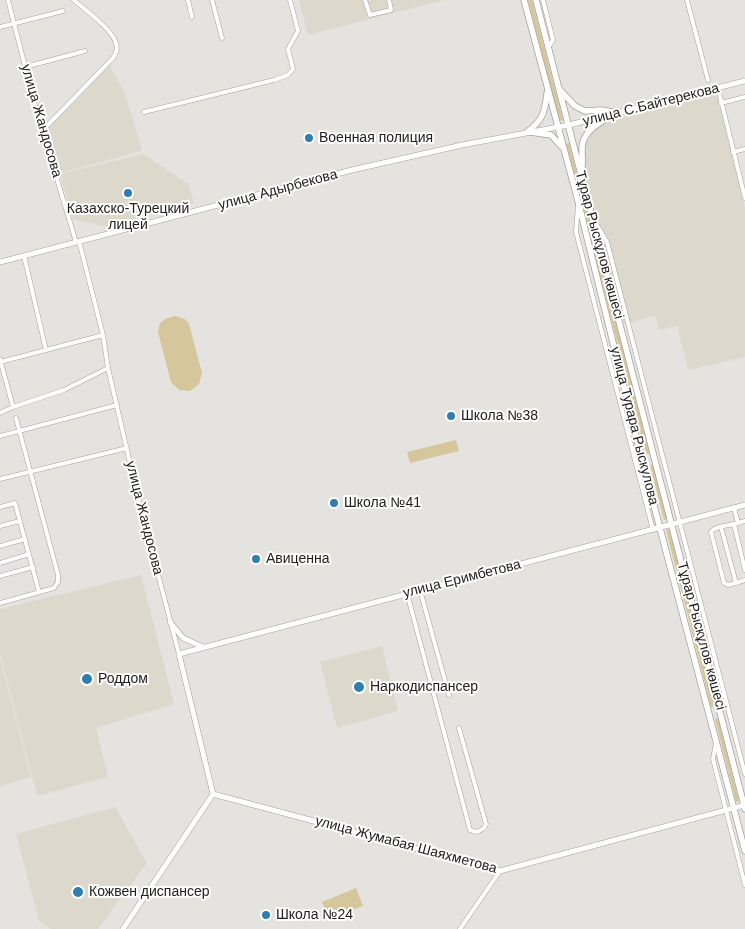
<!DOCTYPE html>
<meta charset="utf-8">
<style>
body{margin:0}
canvas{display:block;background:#e5e3df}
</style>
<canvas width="745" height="929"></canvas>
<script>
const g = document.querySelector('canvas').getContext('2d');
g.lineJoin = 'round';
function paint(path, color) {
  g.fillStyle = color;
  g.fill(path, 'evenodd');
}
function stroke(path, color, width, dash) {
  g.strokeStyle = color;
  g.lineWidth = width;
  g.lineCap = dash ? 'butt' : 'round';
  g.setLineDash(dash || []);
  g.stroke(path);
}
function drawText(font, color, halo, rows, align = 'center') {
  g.font = font + ' Arial,sans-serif';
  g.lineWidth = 4;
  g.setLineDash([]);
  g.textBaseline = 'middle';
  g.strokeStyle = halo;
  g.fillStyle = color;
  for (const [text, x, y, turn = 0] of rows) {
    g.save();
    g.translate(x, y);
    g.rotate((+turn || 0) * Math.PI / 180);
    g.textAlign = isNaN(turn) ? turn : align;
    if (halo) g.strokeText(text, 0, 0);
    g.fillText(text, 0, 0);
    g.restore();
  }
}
paint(new Path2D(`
 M 299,0 L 444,0 L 308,35 Z
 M 109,65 L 125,93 L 142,151 L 60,173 L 46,127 L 76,101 Z
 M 715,94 L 720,101 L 745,208 L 745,357 L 688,370 L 677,326 L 659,330 L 655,316 L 624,324 L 584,169 L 582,142 L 584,133 L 593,125 Z
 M 143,154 L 188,184 L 194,203 L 108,227 L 73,219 L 60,174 Z
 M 141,575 L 174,704 L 96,728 L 108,777 L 37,796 L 0,653 L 0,609 Z
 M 382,646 L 398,711 L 337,728 L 320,662 Z
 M 0,658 L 31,777 L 0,786 Z
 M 115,807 L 147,863 L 98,929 L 51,929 L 39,921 L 16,834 Z`), '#dcd8cc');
paint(new Path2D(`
 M 528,0 L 532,0 L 563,120 L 559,121 Z
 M 569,143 L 650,453 L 646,454 L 566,144 Z
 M 175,316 L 185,319 L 189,324 L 202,373 L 199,384 L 190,391 L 179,390 L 171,382 L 158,332 L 160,323 L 165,319 Z
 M 456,440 L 459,451 L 410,463 L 407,452 Z
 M 654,464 L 668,519 L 664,520 L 650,465 Z
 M 669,529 L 715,706 L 711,707 L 666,530 Z
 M 718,718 L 739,801 L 736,802 L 715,719 Z
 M 356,888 L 363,906 L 329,919 L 322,902 Z`), '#d6c69b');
const street = new Path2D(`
 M 8,0 L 37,113 L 76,242
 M 188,0 L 192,17
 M 212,0 L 222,38
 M 365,0 L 370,15 L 391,10 L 389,0
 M 543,0 L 553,40 L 548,48
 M 687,0 L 708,80
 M 0,27 L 63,11
 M 25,67 L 85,51
 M 718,88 L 745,198
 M 721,103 L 745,97
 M 144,112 L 274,80 L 288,75 L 293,69 L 288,49 L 298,31 L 290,0
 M 43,130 L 113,58 C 116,53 118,49 116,43 C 112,29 85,10 74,0
 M 733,152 L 745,149
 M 578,206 L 576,232 L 653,530
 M 594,220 L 607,242 L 745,774
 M 79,241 L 103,335 L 108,368 L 139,502 L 179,654
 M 24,256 L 46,350
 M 0,359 L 13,407
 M 0,362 L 103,335
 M 0,413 L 13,407 L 64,390 L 108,368
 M 0,436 L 117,405
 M 0,479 L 127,448
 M 0,507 L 15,503 L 39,592
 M 734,508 L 738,523
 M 745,521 L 734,524 L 745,570
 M 0,526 L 20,521
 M 721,527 L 736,583 L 728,585 L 724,583 L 711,532 C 715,526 727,526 734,524
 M 0,546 L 25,539
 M 0,563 L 29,554
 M 0,576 L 33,567
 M 736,583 L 745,580
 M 420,590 L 449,695
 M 407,593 L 470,830 L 477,832 L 484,828 L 486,824 L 459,728
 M 0,603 L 54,588 L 58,582 L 58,575 L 16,418
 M 716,743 L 713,759 L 745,885
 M 460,929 L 500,871`);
const secondary = new Path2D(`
 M 0,262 L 352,170 L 462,145 L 569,125 L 745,81
 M 170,622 L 183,638 L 203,647
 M 213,794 L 179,654 L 745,505
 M 213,794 L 500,871 L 745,805
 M 123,929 L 213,794`);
const primary = new Path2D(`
 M 524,0 L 578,201 L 642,460 L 745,851
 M 536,0 L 745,809
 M 559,89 L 575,106 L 585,111 L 601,110 L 618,113
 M 527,132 C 543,120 545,112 547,93
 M 530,132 L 551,135 L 562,147
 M 581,173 C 583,165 582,158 582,149 C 582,131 599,124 612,114`);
stroke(street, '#a3a19d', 5);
stroke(secondary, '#a3a19d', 6);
stroke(primary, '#a3a19d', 7);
stroke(street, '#fff', 4);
stroke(secondary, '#fff', 5);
stroke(primary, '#fff', 5.5);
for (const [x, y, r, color] of [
 [309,138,5,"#2e7eaf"],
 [128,193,5,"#2e7eaf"],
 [451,416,5,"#2e7eaf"],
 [334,503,5,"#2e7eaf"],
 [256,559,5,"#2e7eaf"],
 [87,679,6,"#2e7eaf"],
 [359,687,6,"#2e7eaf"],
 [78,892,6,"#2e7eaf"],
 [266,915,5,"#2e7eaf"]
]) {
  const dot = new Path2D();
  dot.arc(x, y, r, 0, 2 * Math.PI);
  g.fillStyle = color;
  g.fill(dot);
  stroke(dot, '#fff', 2);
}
drawText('14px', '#222120', '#fff', [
 ["улица С.Байтерекова",651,105,-14],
 ["улица Жандосова",41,121,74],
 ["улица Адырбекова",278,190,-15],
 ["Тұрар Рыскұлов көшесі",599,245,75],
 ["улица Турара Рыскулова",634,426,76],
 ["улица Жандосова",144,518,76],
 ["улица Еримбетова",462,579,-14],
 ["Тұрар Рыскұлов көшесі",701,636,75],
 ["улица Жумабая Шаяхметова",406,845,15]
]);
drawText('14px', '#222120', '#fff', [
 ["Военная полиция",319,138],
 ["Казахско-Турецкий",128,209,"center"],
 ["лицей",128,225,"center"],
 ["Школа №38",461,416],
 ["Школа №41",344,503],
 ["Авиценна",266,559],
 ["Роддом",98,679],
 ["Наркодиспансер",370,687],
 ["Кожвен диспансер",89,892],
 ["Школа №24",276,915]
], 'left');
</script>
